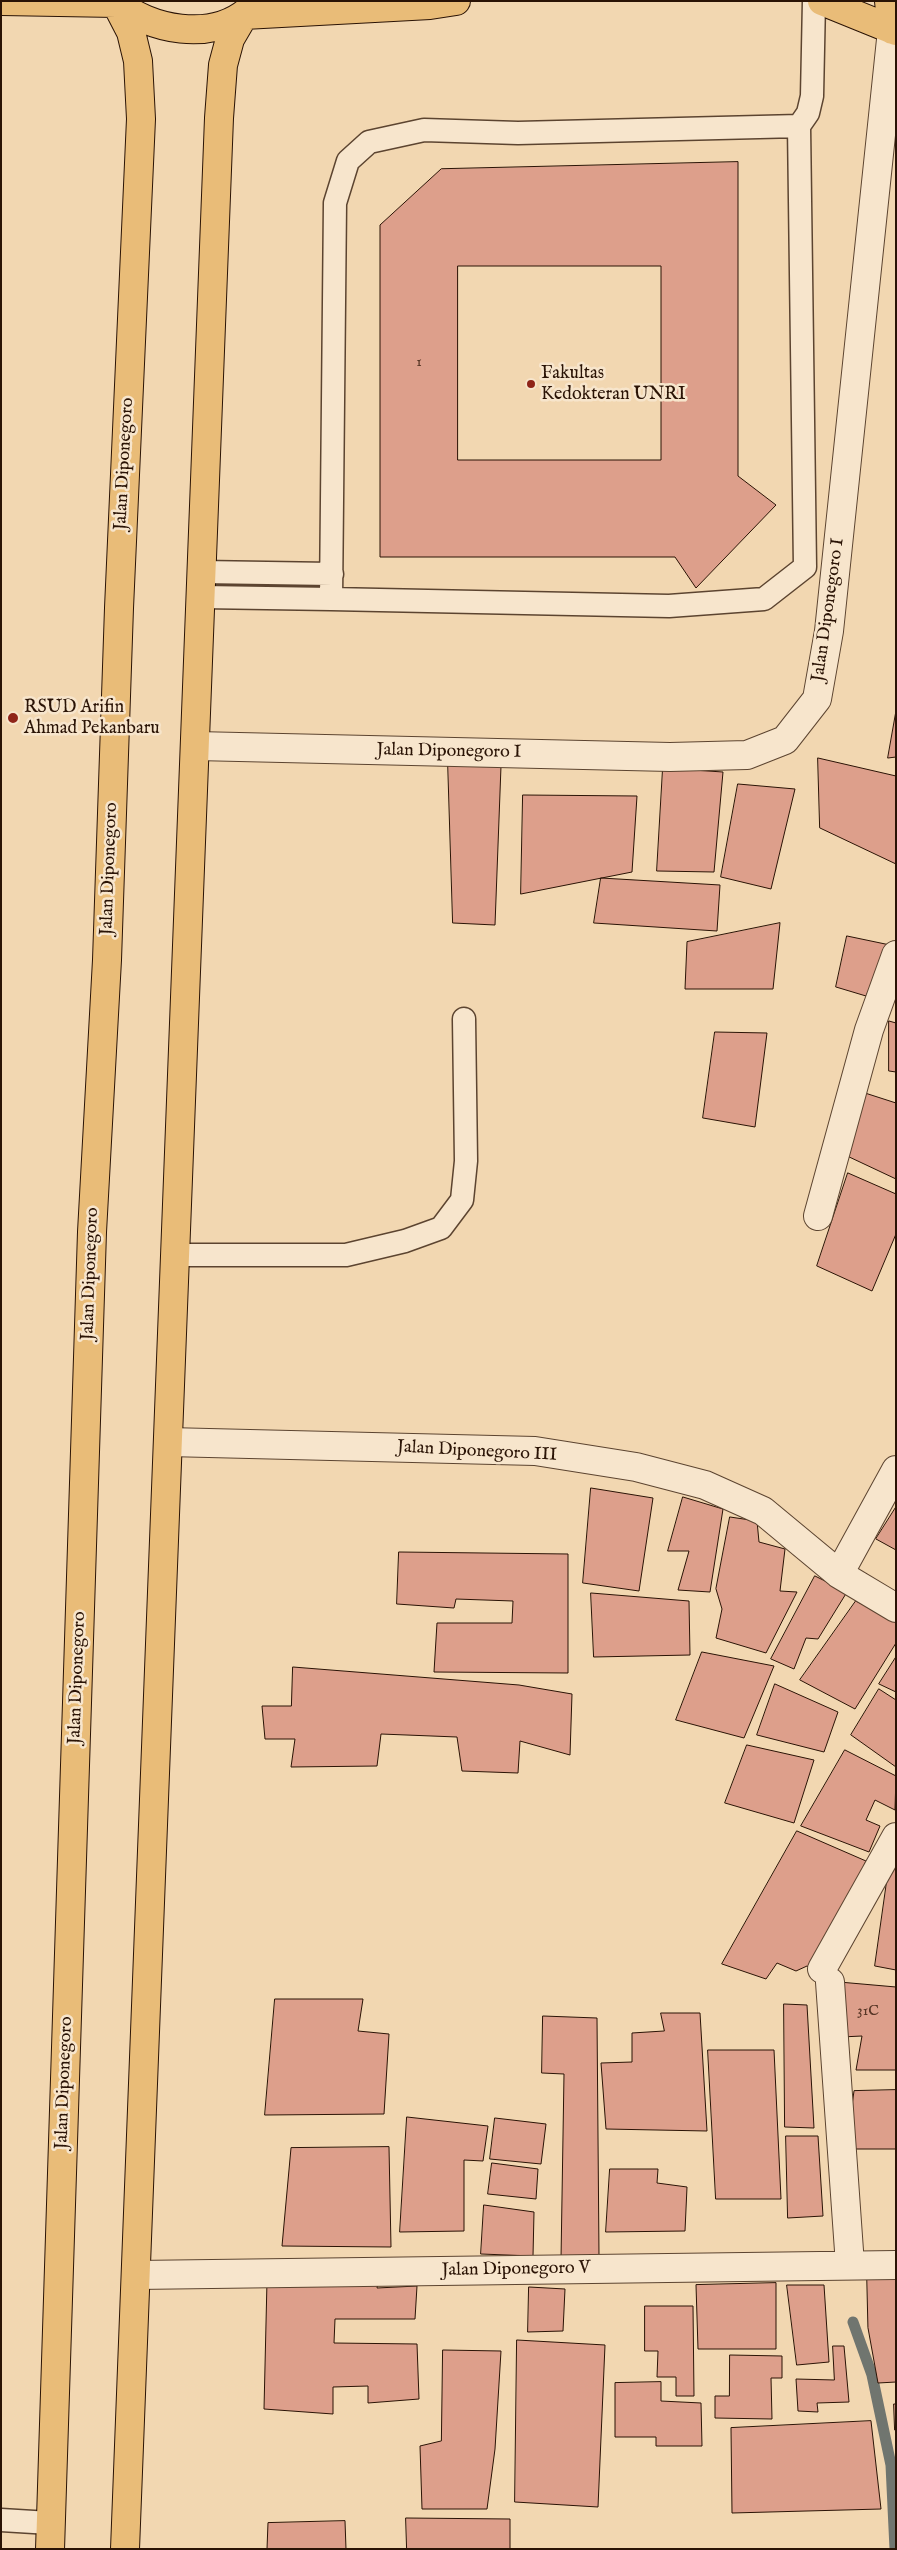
<!DOCTYPE html>
<style>
body{margin:0}
#map{position:relative;width:897px;height:2550px;overflow:hidden;background:#f2d7b1;font-family:"IM FELL English",serif}
canvas{display:block}
.frame{position:absolute;inset:0;border:2px solid #2a1305;pointer-events:none}
</style>
<div id="map">
<canvas width="897" height="2550"></canvas>
<div class="frame"></div>
</div>
<script>
const g = document.querySelector('canvas').getContext('2d');
g.lineJoin = 'round';
function stroke(path, color, width, dash) {
  g.strokeStyle = color;
  g.lineWidth = width;
  g.lineCap = dash ? 'butt' : 'round';
  g.setLineDash(dash || []);
  g.stroke(path);
}
function paint(path, color) {
  g.fillStyle = color;
  g.fill(path, 'evenodd');
}
function drawText(font, color, halo, rows, align = 'center') {
  g.font = font + ' "IM FELL English",serif';
  g.lineWidth = 5;
  g.setLineDash([]);
  g.textBaseline = 'middle';
  g.strokeStyle = halo;
  g.fillStyle = color;
  for (const [text, x, y, turn = 0] of rows) {
    g.save();
    g.translate(x, y);
    g.rotate((+turn || 0) * Math.PI / 180);
    g.textAlign = isNaN(turn) ? turn : align;
    if (halo) g.strokeText(text, 0, 0);
    g.fillText(text, 0, 0);
    g.restore();
  }
}
stroke(new Path2D(`
 M 853,2322 L 872,2375 L 891,2465 L 895,2549`), '#70756f', 11);
const building = new Path2D(`
 M 738,162 L 738,476 L 776,505 L 696,588 L 675,557 L 380,557 L 380,225 L 441,169 ZM 458,266 L 661,266 L 661,460 L 458,460 Z
 M 896,711 L 896,757 L 888,758 Z
 M 818,758 L 896,776 L 896,864 L 820,828 Z
 M 448,762 L 501,766 L 495,925 L 453,923 Z
 M 663,768 L 723,772 L 714,872 L 657,871 Z
 M 738,784 L 795,789 L 771,889 L 721,877 Z
 M 523,795 L 637,796 L 632,872 L 521,894 Z
 M 601,878 L 720,885 L 717,931 L 594,923 Z
 M 780,923 L 773,989 L 685,989 L 687,942 Z
 M 847,936 L 890,945 L 866,996 L 836,987 Z
 M 889,1021 L 896,1023 L 896,1072 L 889,1071 Z
 M 715,1032 L 767,1033 L 755,1127 L 703,1118 Z
 M 865,1093 L 896,1103 L 896,1179 L 845,1155 Z
 M 848,1173 L 896,1194 L 896,1234 L 872,1291 L 817,1266 Z
 M 591,1488 L 653,1498 L 639,1591 L 583,1583 Z
 M 683,1497 L 723,1509 L 710,1592 L 678,1590 L 689,1551 L 668,1551 Z
 M 896,1507 L 896,1550 L 876,1539 Z
 M 730,1517 L 757,1521 L 759,1542 L 785,1549 L 780,1591 L 797,1592 L 766,1653 L 716,1638 L 722,1609 L 716,1589 Z
 M 399,1552 L 568,1554 L 568,1673 L 434,1672 L 437,1623 L 512,1623 L 513,1601 L 456,1599 L 454,1608 L 397,1604 Z
 M 815,1576 L 847,1592 L 818,1639 L 806,1638 L 794,1669 L 771,1659 Z
 M 591,1593 L 689,1601 L 690,1655 L 594,1657 Z
 M 856,1601 L 896,1622 L 896,1643 L 855,1709 L 800,1680 Z
 M 702,1652 L 774,1666 L 744,1738 L 676,1720 Z
 M 896,1657 L 896,1692 L 879,1684 Z
 M 293,1667 L 519,1685 L 572,1694 L 570,1755 L 520,1741 L 518,1773 L 462,1771 L 457,1737 L 381,1734 L 377,1766 L 291,1767 L 295,1739 L 265,1739 L 262,1706 L 291,1706 Z
 M 775,1684 L 838,1712 L 824,1752 L 757,1735 Z
 M 879,1689 L 896,1700 L 896,1767 L 851,1735 Z
 M 747,1745 L 814,1760 L 794,1823 L 725,1803 Z
 M 845,1750 L 896,1776 L 895,1810 L 875,1800 L 866,1820 L 880,1826 L 869,1852 L 801,1826 Z
 M 797,1831 L 866,1861 L 819,1963 L 814,1970 L 807,1966 L 796,1971 L 777,1963 L 766,1979 L 722,1964 Z
 M 889,1867 L 896,1868 L 896,1970 L 875,1966 Z
 M 839,1982 L 896,1987 L 896,2070 L 856,2070 L 862,2036 L 841,2037 Z
 M 275,1999 L 363,1999 L 358,2031 L 389,2034 L 384,2114 L 265,2115 Z
 M 784,2004 L 807,2005 L 814,2128 L 785,2127 Z
 M 661,2013 L 700,2013 L 707,2131 L 606,2129 L 601,2063 L 632,2062 L 632,2033 L 664,2031 Z
 M 543,2016 L 597,2018 L 599,2256 L 561,2259 L 564,2074 L 542,2073 Z
 M 708,2050 L 774,2050 L 781,2199 L 716,2199 Z
 M 896,2090 L 896,2149 L 846,2149 L 854,2091 Z
 M 407,2117 L 488,2126 L 483,2161 L 464,2160 L 464,2231 L 400,2232 Z
 M 495,2118 L 546,2124 L 541,2164 L 490,2159 Z
 M 786,2136 L 818,2136 L 823,2216 L 788,2218 Z
 M 389,2147 L 391,2247 L 282,2246 L 291,2148 Z
 M 492,2163 L 538,2169 L 536,2199 L 488,2194 Z
 M 610,2169 L 658,2169 L 657,2183 L 687,2187 L 685,2231 L 606,2232 Z
 M 484,2205 L 534,2212 L 533,2256 L 481,2254 Z
 M 867,2272 L 896,2275 L 896,2382 L 878,2383 L 868,2328 Z
 M 379,2278 L 377,2288 L 417,2286 L 415,2319 L 335,2319 L 334,2343 L 417,2344 L 419,2399 L 368,2403 L 368,2386 L 333,2387 L 333,2414 L 264,2409 L 267,2281 Z
 M 776,2283 L 776,2349 L 698,2349 L 696,2285 Z
 M 787,2285 L 824,2285 L 829,2362 L 797,2365 Z
 M 529,2287 L 565,2289 L 563,2331 L 528,2332 Z
 M 645,2306 L 693,2306 L 694,2396 L 676,2396 L 676,2377 L 657,2377 L 658,2351 L 645,2351 Z
 M 517,2340 L 605,2345 L 598,2507 L 515,2502 Z
 M 833,2346 L 844,2346 L 849,2402 L 817,2403 L 818,2412 L 798,2411 L 796,2379 L 834,2380 Z
 M 443,2350 L 501,2351 L 495,2449 L 487,2509 L 422,2509 L 420,2446 L 441,2441 Z
 M 730,2355 L 782,2356 L 782,2378 L 771,2378 L 772,2419 L 715,2418 L 715,2396 L 729,2396 Z
 M 661,2382 L 661,2401 L 701,2403 L 702,2446 L 656,2446 L 656,2437 L 615,2437 L 615,2383 Z
 M 894,2404 L 896,2404 L 896,2430 L 895,2430 Z
 M 871,2421 L 881,2509 L 732,2513 L 731,2428 Z
 M 406,2518 L 510,2519 L 510,2549 L 407,2549 Z
 M 345,2521 L 346,2549 L 267,2549 L 268,2523 Z`);
paint(building, '#dd9f8b');
stroke(building, '#2a1305', 1);
const service = new Path2D(`
 M 202,572 L 332,574
 M 202,597 L 331,599 L 335,203 L 348,161 L 369,142 L 424,130 L 518,133 L 799,126
 M 331,599 L 669,606 L 764,599 L 805,567 L 799,126 L 808,113 L 812,96 L 814,1
 M 176,1255 L 346,1255 L 405,1241 L 441,1228 L 462,1200 L 466,1161 L 464,1019
 M 1,2520 L 50,2523`);
const minor = new Path2D(`
 M 196,746 L 670,757 L 747,755 L 785,740 L 817,699 L 829,631 L 892,30
 M 818,1216 L 869,1030 L 896,955
 M 168,1442 L 535,1451 L 636,1467 L 705,1485 L 763,1511 L 839,1574 L 896,1608
 M 839,1574 L 896,1470
 M 822,1969 L 896,1837
 M 830,1982 L 850,2265
 M 136,2275 L 896,2265`);
const primary = new Path2D(`
 M 2,1 L 116,3
 M 822,1 L 896,31
 M 889,1 L 892,30
 M 116,2 C 150,30 211,42 248,11
 M 244,15 L 430,5 L 456,1
 M 50,2549 L 92,1232 L 107,960 L 119,608 L 141,119 L 138,61 L 131,32 L 116,3
 M 125,2549 L 219,118 L 223,65 L 230,39 L 244,15`);
stroke(service, '#5c4430', 25);
stroke(minor, '#5c4430', 30);
stroke(primary, '#2a1305', 30);
stroke(service, '#f7e5cc', 22);
stroke(minor, '#f7e5cc', 28);
stroke(primary, '#e9bc78', 28);
for (const [x, y, r, color] of [
 [531,384,5,"#8f2418"],
 [13,718,6,"#8f2418"]
]) {
  const dot = new Path2D();
  dot.arc(x, y, r, 0, 2 * Math.PI);
  g.fillStyle = color;
  g.fill(dot);
  stroke(dot, '#f7e5cc', 2);
}
drawText('15px', '#573626', null, [
 ["1",419,363],
 ["31C",868,2012]
]);
drawText('18px', '#2a1305', '#f7e5cc', [
 ["Fakultas",541,374],
 ["Kedokteran UNRI",541,395],
 ["RSUD Arifin",24,708],
 ["Ahmad Pekanbaru",24,729]
], 'left');
drawText('18px', '#2a1305', '#f7e5cc', [
 ["Jalan Diponegoro",125,464,-87],
 ["Jalan Diponegoro I",829,610,-82],
 ["Jalan Diponegoro I",449,752,1],
 ["Jalan Diponegoro",110,869,-88],
 ["Jalan Diponegoro",91,1274,-88],
 ["Jalan Diponegoro III",477,1452,3],
 ["Jalan Diponegoro",78,1678,-88],
 ["Jalan Diponegoro",65,2083,-88],
 ["Jalan Diponegoro V",516,2270,-1]
]);
</script>
